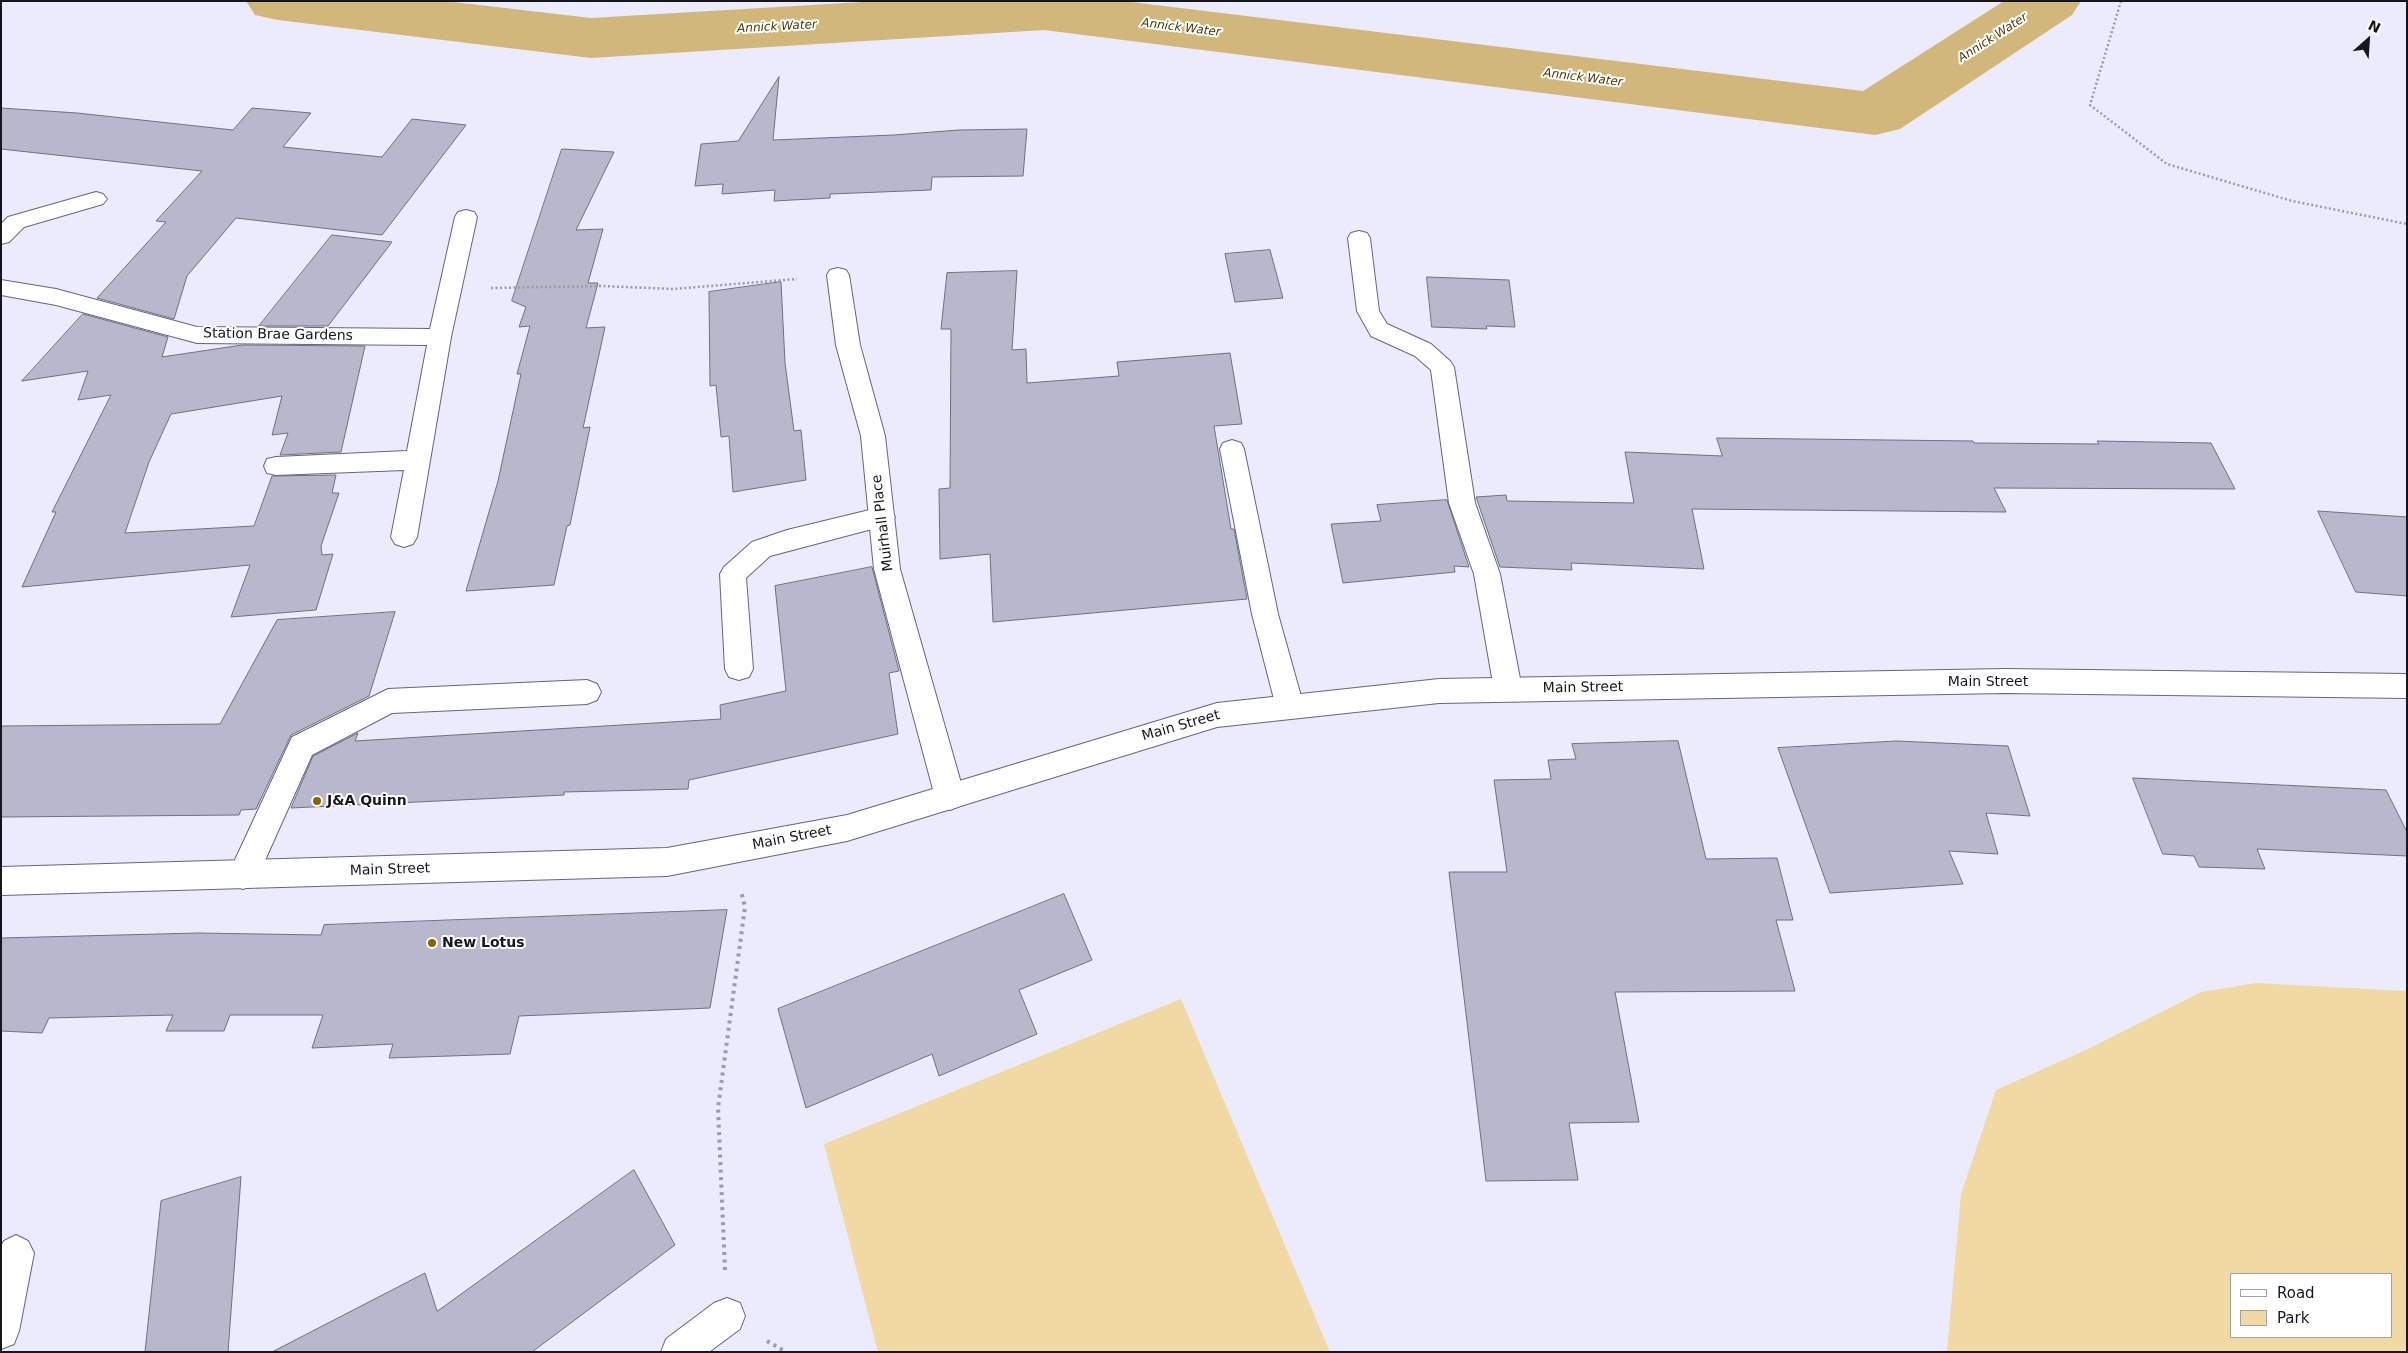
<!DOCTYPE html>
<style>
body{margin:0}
#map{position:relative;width:2408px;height:1353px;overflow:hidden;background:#ebebfd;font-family:"DejaVu Sans",sans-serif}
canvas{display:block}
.frame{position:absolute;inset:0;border:2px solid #16161e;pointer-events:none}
.legend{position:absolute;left:2230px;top:1273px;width:162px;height:65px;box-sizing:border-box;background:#fff;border:1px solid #a2a2a5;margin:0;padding:6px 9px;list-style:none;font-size:15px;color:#16161e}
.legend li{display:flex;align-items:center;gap:10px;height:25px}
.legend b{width:25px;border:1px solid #a2a2a5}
.north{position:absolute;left:2343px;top:15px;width:50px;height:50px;-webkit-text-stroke:4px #fff;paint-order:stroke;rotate:26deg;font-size:14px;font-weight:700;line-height:20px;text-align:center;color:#16161e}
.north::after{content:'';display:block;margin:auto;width:18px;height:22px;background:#16161e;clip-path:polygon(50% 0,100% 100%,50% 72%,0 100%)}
</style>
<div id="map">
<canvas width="2408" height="1353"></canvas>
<div class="frame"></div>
<ul class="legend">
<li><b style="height:6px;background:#fff"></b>Road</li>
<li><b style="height:14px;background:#f0d9a2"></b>Park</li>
</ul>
<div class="north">N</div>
</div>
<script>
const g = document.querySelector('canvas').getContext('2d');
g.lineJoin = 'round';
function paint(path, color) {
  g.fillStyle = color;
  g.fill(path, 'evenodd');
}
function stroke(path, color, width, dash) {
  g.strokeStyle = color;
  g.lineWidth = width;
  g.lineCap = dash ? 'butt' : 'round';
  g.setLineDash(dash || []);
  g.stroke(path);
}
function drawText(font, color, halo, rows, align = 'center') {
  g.font = font + ' "DejaVu Sans",sans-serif';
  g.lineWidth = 4;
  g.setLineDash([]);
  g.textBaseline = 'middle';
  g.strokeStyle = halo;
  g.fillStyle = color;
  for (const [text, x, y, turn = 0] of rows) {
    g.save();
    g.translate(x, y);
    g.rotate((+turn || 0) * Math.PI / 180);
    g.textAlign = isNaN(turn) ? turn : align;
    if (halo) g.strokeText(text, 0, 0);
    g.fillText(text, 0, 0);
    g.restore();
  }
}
paint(new Path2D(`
 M 2256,983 L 2407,991 L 2407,1352 L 1947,1352 L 1961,1194 L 1996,1090 L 2088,1049 L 2201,992 ZM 2232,1274 L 2392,1274 L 2392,1337 L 2232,1337 Z
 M 1181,999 L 1330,1352 L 878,1352 L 824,1144 Z`), '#f0d9a2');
paint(new Path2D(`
 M 246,1 L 445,1 L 591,18 L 880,1 L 1123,1 L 1863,91 L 2004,1 L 2081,1 L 2072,15 L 1900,129 L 1875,135 L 1044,30 L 591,58 L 278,20 L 255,15 Z`), '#d1b779');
const building = new Path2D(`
 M 779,77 L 773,140 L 894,135 L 959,130 L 1027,129 L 1023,176 L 932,177 L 931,190 L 830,194 L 830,198 L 774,201 L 775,190 L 722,194 L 723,184 L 695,186 L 701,144 L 738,141 Z
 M 1,108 L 77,113 L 233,130 L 252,108 L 311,113 L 283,147 L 382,157 L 412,119 L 466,125 L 382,235 L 236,218 L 187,276 L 174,319 L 97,298 L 166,222 L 156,221 L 202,171 L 1,149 Z
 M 562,149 L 614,152 L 576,230 L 603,229 L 588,283 L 598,283 L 586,328 L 605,327 L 583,428 L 590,427 L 570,525 L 567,526 L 554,585 L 466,591 L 498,481 L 521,374 L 517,374 L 530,326 L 519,327 L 526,307 L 512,301 Z
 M 332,235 L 392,242 L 328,326 L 259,326 Z
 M 1270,250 L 1283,298 L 1235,302 L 1225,254 Z
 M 1017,271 L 1012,350 L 1026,349 L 1027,383 L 1119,376 L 1117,362 L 1230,353 L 1242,424 L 1214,426 L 1231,529 L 1234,529 L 1247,599 L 993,622 L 990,554 L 940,559 L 939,489 L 950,488 L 951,329 L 941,329 L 947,273 Z
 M 1427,277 L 1509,280 L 1515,327 L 1486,326 L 1487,329 L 1432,327 Z
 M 781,282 L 785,363 L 794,431 L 801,430 L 806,480 L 733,492 L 729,436 L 721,437 L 716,385 L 710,386 L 709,292 Z
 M 83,314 L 168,337 L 162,357 L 242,345 L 365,346 L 341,452 L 280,455 L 288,433 L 272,435 L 282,396 L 171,414 L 149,462 L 125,533 L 254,526 L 272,476 L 336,475 L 332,493 L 339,493 L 321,546 L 322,555 L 333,554 L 316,610 L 231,617 L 250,565 L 22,587 L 56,512 L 52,512 L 111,395 L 78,400 L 88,371 L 22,381 Z
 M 1717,438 L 1973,441 L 1974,443 L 2099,444 L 2097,441 L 2211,443 L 2235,489 L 1994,488 L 2006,512 L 1692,509 L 1704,569 L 1571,563 L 1572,570 L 1500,567 L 1476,497 L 1506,495 L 1507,501 L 1634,503 L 1625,452 L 1722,456 Z
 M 1447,500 L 1469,567 L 1454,566 L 1455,572 L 1343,583 L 1331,524 L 1381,521 L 1377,505 Z
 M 2318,511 L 2407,517 L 2407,596 L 2356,592 Z
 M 872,567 L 899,671 L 889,673 L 898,734 L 689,780 L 688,789 L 564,792 L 564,795 L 291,808 L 313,756 L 358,733 L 355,741 L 721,719 L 720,705 L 786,691 L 775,586 Z
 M 395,612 L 369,696 L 291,735 L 256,809 L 241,810 L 239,815 L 1,817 L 1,726 L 220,724 L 277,620 Z
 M 1678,741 L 1706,859 L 1777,858 L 1793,920 L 1776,920 L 1795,991 L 1615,992 L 1639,1122 L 1569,1123 L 1578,1180 L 1486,1181 L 1449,872 L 1507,872 L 1494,780 L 1551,779 L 1548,760 L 1576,759 L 1572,744 Z
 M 1897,741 L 2008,746 L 2030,816 L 1986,813 L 1998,854 L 1949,851 L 1963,884 L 1830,893 L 1778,748 Z
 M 2133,778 L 2386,790 L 2407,832 L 2407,856 L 2257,849 L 2265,869 L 2199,867 L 2194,856 L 2163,854 Z
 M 1064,894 L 1092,960 L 1019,990 L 1037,1034 L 939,1076 L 932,1054 L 806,1108 L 778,1009 Z
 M 727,910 L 710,1008 L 519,1016 L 510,1054 L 389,1058 L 393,1044 L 312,1048 L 323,1015 L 230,1015 L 224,1031 L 166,1031 L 173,1015 L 49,1018 L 42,1033 L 1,1031 L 1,938 L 198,933 L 321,935 L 324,925 Z
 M 634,1170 L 675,1245 L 532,1352 L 272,1352 L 425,1273 L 437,1311 Z
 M 241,1177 L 228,1352 L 145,1352 L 161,1201 Z`);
paint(building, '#b8b8cd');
stroke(building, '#6f6f83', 1);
const lane = new Path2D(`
 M 882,507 L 891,510 L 895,517 L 891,524 L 770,556 L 746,578 L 753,669 L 749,677 L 739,680 L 729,677 L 725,669 L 720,574 L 724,567 L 752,542 L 787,530 Z
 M 587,680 L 597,684 L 601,692 L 597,700 L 587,704 L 392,713 L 312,755 L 254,885 L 243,889 L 232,885 L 228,875 L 292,737 L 388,689 Z`);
const street = new Path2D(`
 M 96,192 L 103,194 L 107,199 L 103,204 L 24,227 L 9,242 L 1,244 L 1,224 L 8,217 Z
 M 466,210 L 474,212 L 477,217 L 451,337 L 417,537 L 413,544 L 404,547 L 395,544 L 391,537 L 404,470 L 276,475 L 267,473 L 264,466 L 267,459 L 276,457 L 407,451 L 427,345 L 197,343 L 56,305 L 1,295 L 1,280 L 56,289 L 197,327 L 430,329 L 455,217 L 458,212 Z
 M 1359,231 L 1367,233 L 1370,238 L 1379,311 L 1387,324 L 1431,344 L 1450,361 L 1454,367 L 1475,503 L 1500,574 L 1522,689 L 1518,697 L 1508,701 L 1498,697 L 1494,689 L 1474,574 L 1449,503 L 1431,370 L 1415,356 L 1371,336 L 1357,311 L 1348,238 L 1351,233 Z
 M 838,268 L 846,270 L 849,275 L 860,345 L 885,436 L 900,569 L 965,797 L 960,806 L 950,810 L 940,806 L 935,797 L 874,569 L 861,436 L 836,345 L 827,275 L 830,270 Z
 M 1232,440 L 1241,443 L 1244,449 L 1278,614 L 1304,707 L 1300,715 L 1290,719 L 1280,715 L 1276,707 L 1252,614 L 1220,449 L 1223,443 Z
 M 16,1235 L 28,1241 L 34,1253 L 19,1331 L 14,1344 L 1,1349 L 1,1246 L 4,1241 Z
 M 727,1298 L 740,1303 L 745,1316 L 740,1329 L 709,1352 L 661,1352 L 666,1339 L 714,1303 Z`);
const secondary = new Path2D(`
 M 2005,669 L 2407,674 L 2407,698 L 2005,693 L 1439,703 L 1217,727 L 847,841 L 667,876 L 1,895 L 1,867 L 667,848 L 847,815 L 1217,703 L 1439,679 Z`);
stroke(lane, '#66667a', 2);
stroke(street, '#66667a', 2);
stroke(secondary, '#66667a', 2);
stroke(new Path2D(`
 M 2121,1 L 2090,105 L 2167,164 L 2292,201 L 2407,224
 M 491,288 L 602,286 L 673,289 L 797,279`), '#9a9aa8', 2.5, [2, 2.5]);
stroke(new Path2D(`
 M 725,1270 L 718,1108 L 745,907 L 741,891
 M 767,1341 L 786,1352`), '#9a9aa8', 4, [3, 4.5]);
paint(lane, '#fff');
paint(street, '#fff');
paint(secondary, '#fff');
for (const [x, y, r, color] of [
 [317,801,5,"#856600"],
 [432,943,5,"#856600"]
]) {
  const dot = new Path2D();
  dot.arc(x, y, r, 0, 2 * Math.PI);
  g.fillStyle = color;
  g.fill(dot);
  stroke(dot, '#fff', 2);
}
drawText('italic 12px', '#4b3905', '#fff', [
 ["Annick Water",777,27,-3],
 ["Annick Water",1181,28,7],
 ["Annick Water",1993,38,-33],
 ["Annick Water",1583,78,7]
]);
drawText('14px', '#16161e', '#fff', [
 ["Station Brae Gardens",278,335,1],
 ["Muirhall Place",883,523,-97],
 ["Main Street",1988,682],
 ["Main Street",1583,688,-1],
 ["Main Street",1181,726,-16],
 ["Main Street",792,838,-11],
 ["Main Street",390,870,-2]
]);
drawText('bold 14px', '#16161e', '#fff', [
 ["J&A Quinn",327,801],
 ["New Lotus",442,943]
], 'left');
</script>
